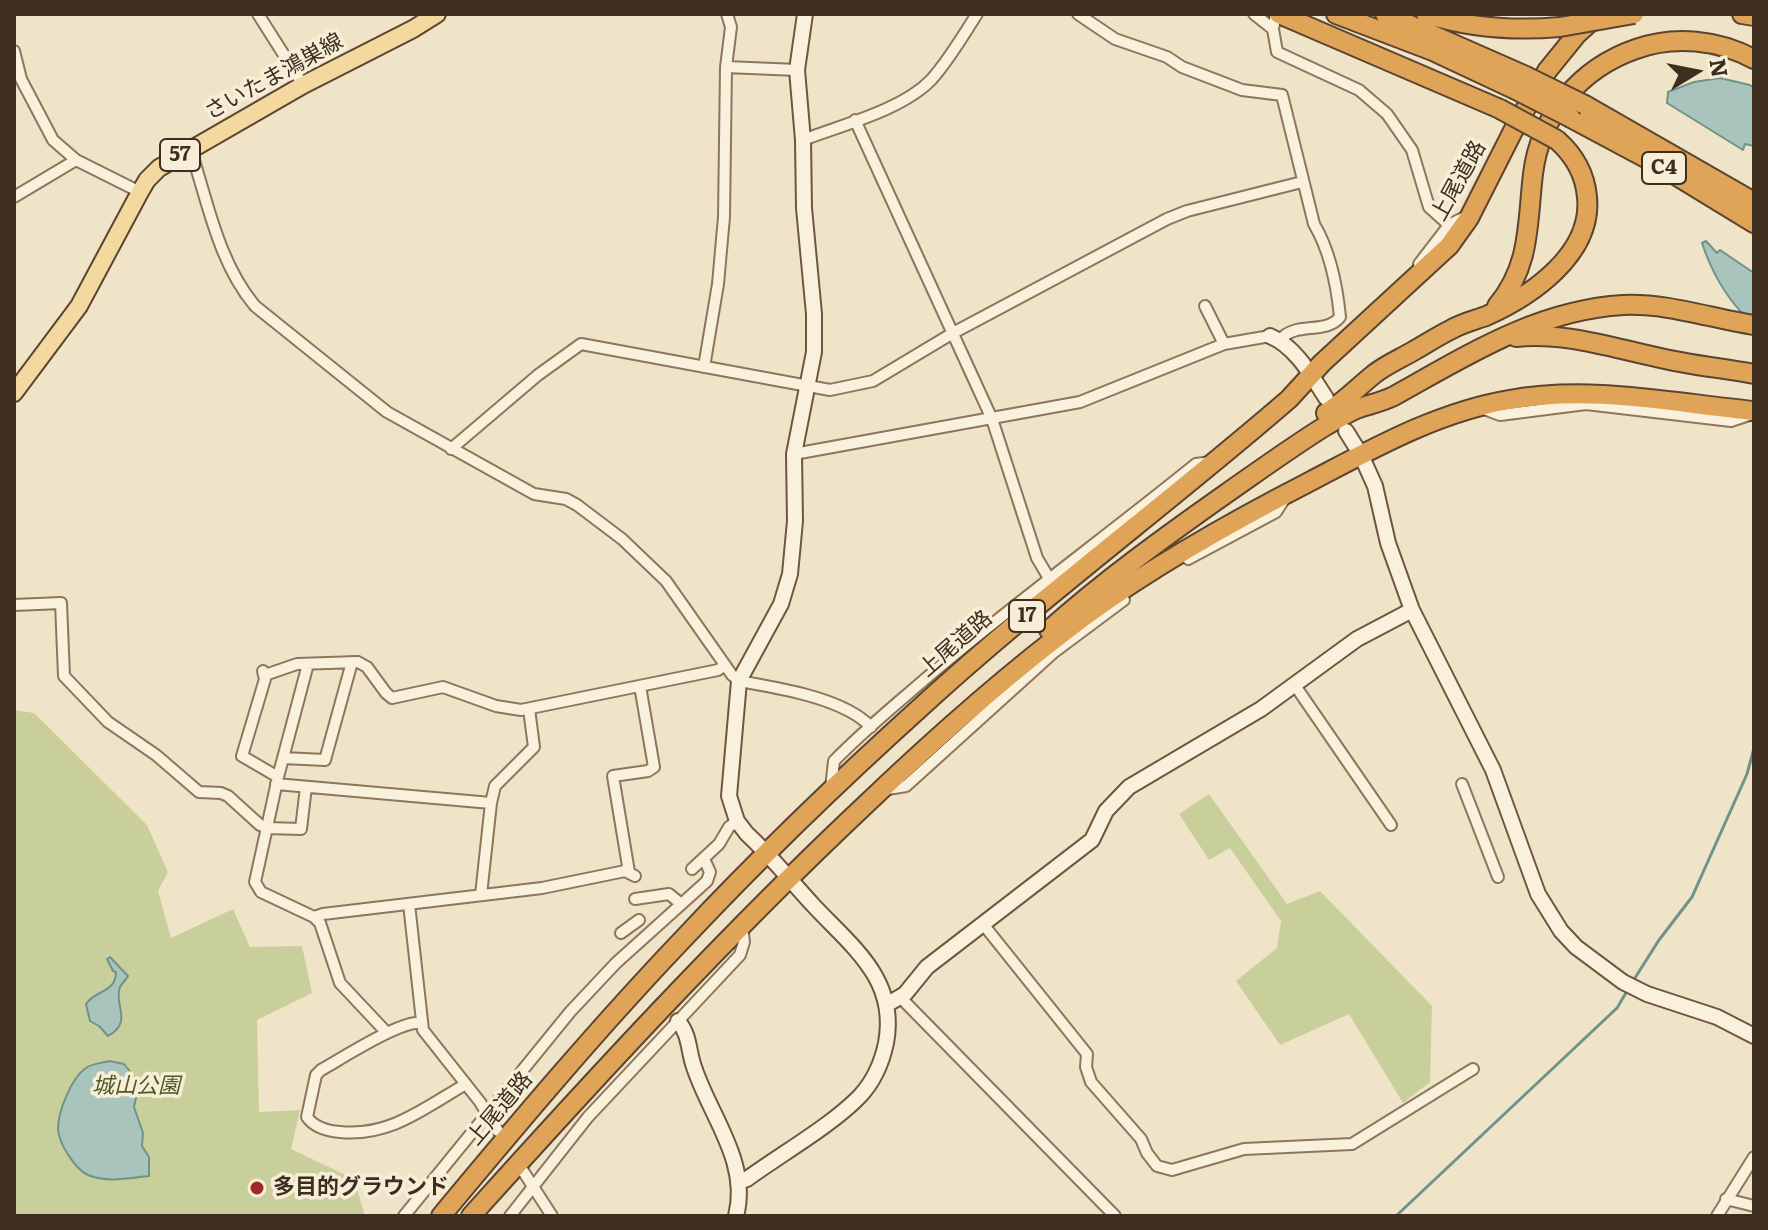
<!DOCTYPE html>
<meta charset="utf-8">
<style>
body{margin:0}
#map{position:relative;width:1768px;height:1230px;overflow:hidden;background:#f0e4c8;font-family:Literata,serif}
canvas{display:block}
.frame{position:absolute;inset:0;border:16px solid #3d2e20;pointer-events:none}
.north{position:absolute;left:1656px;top:32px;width:80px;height:80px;-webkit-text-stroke:6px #f7eed8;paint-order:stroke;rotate:80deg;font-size:22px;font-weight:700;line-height:32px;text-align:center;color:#3d2e20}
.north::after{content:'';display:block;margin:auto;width:28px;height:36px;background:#3d2e20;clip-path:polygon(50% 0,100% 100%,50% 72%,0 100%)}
</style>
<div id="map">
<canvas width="1768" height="1230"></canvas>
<div class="frame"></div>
<div class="north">N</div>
</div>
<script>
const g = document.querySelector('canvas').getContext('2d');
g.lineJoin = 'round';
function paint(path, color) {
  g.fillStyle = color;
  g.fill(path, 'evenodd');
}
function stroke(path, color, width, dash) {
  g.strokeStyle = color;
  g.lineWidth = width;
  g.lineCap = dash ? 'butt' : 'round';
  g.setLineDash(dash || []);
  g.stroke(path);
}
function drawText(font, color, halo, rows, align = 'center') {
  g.font = font + ' Literata,"Noto Sans JP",serif';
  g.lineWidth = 7;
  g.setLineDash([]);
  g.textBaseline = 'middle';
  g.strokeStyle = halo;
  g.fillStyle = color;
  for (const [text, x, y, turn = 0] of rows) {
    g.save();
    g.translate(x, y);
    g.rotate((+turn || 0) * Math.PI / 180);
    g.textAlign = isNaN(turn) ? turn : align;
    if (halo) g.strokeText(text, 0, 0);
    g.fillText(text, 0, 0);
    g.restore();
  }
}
paint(new Path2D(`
 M 14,710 L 34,713 L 147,825 L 168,872 L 158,891 L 171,938 L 233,909 L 250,947 L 302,946 L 312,993 L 257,1020 L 259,1112 L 300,1110 L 291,1149 L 354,1179 L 365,1216 L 14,1216 Z
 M 1209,794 L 1287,904 L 1320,891 L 1432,1006 L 1430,1082 L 1403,1103 L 1349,1014 L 1280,1045 L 1236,981 L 1277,948 L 1281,921 L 1230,848 L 1209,860 L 1179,814 Z`), '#c9cf9b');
const water = new Path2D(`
 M 1720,78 L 1750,85 L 1754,88 L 1754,146 L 1745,144 L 1743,150 L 1667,103 L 1668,92 L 1694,82 Z
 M 1706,241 L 1717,253 L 1720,250 L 1754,273 L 1754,315 L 1743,314 C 1723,293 1711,270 1702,243 Z
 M 110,957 L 128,976 C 126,980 122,983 120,987 C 113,1006 134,1021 108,1036 L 99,1026 L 90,1021 L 86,1004 C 95,990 116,993 116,972 L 113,971 L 107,959 Z
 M 109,1061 L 124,1064 L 135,1078 L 137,1093 L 134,1107 L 143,1133 L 142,1146 L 149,1157 L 149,1176 C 129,1178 107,1183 88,1175 C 75,1169 59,1144 58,1129 C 58,1112 71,1078 86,1068 C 91,1064 102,1063 109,1061 Z`);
paint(water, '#a9c4bc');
stroke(water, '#6f938a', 2);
stroke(new Path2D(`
 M 1633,981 L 1659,940 L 1692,897 L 1747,774 L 1754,748
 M 1396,1216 L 1617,1008 L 1627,991`), '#6f938a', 3);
const street = new Path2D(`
 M 258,14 L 303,85
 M 1078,14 L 1115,39 L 1167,57 L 1182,67 L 1242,90 L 1282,95 L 1314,224 C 1330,251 1337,286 1340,317 C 1326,335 1295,321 1280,340
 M 1254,14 L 1273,29
 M 1276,14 L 1273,29 L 1277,52 L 1359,90 L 1387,114 L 1412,150 L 1429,207 L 1449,225
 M 14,51 L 21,79 L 53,140 L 76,160 L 140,192
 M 726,67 L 797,70
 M 855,120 L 992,419 L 1037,558 L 1050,580
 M 803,140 C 842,125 902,110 931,80 C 949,60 962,37 977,14
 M 190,148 C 208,202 218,262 255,306 L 387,412 L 534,494 L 566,499 L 577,505 L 622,539 L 666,581 L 732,675 L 739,681 C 778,688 844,698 871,727
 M 14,197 L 76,160
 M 1419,264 L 1449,225 L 1469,215
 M 1205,306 L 1224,344
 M 704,367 L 718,284 L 724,217 L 726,67 L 731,27 L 727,14
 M 1484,409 L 1500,415 L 1586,404 L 1731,421 L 1752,414
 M 451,449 L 538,375 L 581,344 L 830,390 L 873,381 L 953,333 L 1167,219 L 1187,211 L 1302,182
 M 794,454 L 1080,402 L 1224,344 L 1270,336
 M 1188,559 L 1276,512 L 1285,498
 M 14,605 L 61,603 L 64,676 L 108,722 L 156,755 L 199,792 L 221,793 L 228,796 L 260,825 L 267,828 L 301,829 L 306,787
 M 308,664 L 278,777 L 255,882 L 261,892 L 314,917 L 320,923 L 340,983 L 387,1033
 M 263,671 L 265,679 L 242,756 L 278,777
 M 265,675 L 297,664 L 358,662 L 367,667 L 386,693 L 392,698 L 443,687 L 496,706 L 521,710 L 718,670 L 725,665
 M 1294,684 L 1391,825
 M 283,758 L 325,760 L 352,662
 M 276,784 L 491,803
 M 1462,784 L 1498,877
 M 831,788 L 834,761 C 862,732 894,706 924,680 C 1012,605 1106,537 1196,464 L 1212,462
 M 882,790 L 906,786 L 1053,653 L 1124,600
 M 692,869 L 719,844 L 729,827 L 737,821
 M 629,872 L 613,776 L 648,771 L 654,767 L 640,686
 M 481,895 L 491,803 L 495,786 L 534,747 L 529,709
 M 635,899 L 669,894 L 680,903
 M 409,904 L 423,1030 L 480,1102 L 498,1131
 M 314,917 L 323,914 L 542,888 L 625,871 L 635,876
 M 983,924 L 1087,1054 L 1086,1067 L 1091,1082 L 1141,1139 L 1147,1153 L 1157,1166 L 1172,1170 L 1244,1149 L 1352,1144 L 1473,1069
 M 621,933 L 639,920
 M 900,997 L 1115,1216
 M 421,1023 C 401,1020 341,1059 321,1070 L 316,1075 L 307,1117 C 314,1127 327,1131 340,1132 C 390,1137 424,1108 466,1084
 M 523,1171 L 552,1216
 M 1726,1199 L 1754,1206
 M 404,1216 L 570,1012 L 616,963 L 707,881 L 710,872 L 704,859
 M 510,1216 L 588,1117 L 740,955 L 744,942 L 742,926
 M 1717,1216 L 1754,1157`);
const secondary = new Path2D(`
 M 1270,336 C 1296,347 1311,375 1326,398
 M 1346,431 L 1361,455 L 1375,486 L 1388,543 L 1412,610 L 1493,770 L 1538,894 L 1561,931 L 1576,947 L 1623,982 L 1647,994 L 1717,1017 L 1754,1036
 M 888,1004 L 905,994 L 927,967 L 1092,840 L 1106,811 L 1129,787 L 1261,709 L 1357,639 L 1412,610
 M 678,1021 C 690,1035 688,1050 694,1067 C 710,1116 750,1162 736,1216
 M 738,1182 L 747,1179 C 781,1154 831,1126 860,1096 C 873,1082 882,1062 886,1043 C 898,979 852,947 813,905 C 791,881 771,856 747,834 L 737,821 L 729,796 L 739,681 L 781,604 L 790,574 L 795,521 L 794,454 L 814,352 L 814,314 L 804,208 L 803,140 L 797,70 L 805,14`);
const primary = new Path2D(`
 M 14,393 L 79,306 L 140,192 L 147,180 L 159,168 L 303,85 L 413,29 L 437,14`);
const highway = new Path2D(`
 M 1279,14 L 1500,109
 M 1336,14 L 1433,51 L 1514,89
 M 1385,14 L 1526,76
 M 1426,14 C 1470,28 1515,31 1560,27
 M 1742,14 L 1754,16
 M 1585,105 L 1754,202
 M 1571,118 L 1659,165 L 1754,223
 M 1497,306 C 1531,265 1527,224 1533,174 C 1540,115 1581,68 1636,49 C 1675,35 1718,40 1754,59
 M 1516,337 C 1564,332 1609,347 1656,357 C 1688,365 1722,368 1754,374
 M 1326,413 C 1344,402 1357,388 1373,375 C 1385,365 1402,358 1415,350 C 1427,343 1440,335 1452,329 C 1463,323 1475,320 1486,316 C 1531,296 1593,254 1587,197 C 1585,174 1574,155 1557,140
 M 1049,630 C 1105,580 1166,536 1227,493 C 1260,470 1293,446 1327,425 C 1338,419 1348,412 1359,408 C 1371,404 1382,402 1394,396 C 1466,356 1537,310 1623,305 C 1668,303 1709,318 1754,325
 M 441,1216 C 520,1121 599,1027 684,938 C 760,857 840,780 922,706 C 1040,598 1169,503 1289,399 L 1322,363 L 1449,246 L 1469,218 L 1513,131 L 1547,71 L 1577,34 L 1597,16
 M 471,1216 C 597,1076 725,937 862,808 C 933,740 1007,674 1085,616 C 1156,564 1233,521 1311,481 C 1374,448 1438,412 1509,400 C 1591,385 1672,403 1754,411`);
stroke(street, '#8d765c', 14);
stroke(secondary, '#6f573f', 18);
stroke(primary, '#5b4430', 20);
stroke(highway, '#5b4430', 22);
stroke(street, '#faf1dc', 10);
stroke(secondary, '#faf1dc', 14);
stroke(primary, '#f3d9a0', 16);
stroke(highway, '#e0a458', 18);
const highwayBridge = new Path2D(`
 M 1560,27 L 1634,14
 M 1526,76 L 1585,105
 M 1514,89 L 1571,118
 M 1500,109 L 1557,140`);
stroke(highwayBridge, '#5b4430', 22, []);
stroke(highwayBridge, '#e0a458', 18);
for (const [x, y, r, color] of [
 [257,1188,8,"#9e2a2b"]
]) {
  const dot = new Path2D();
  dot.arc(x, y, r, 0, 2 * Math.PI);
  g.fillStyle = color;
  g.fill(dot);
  stroke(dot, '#f7eed8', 3);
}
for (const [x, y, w] of [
 [180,155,40],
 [1664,168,44],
 [1027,616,36]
]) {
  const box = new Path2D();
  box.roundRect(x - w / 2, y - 16, w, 32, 6);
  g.fillStyle = '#f7eed8';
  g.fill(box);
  stroke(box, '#3d2e20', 2);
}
drawText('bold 20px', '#3d2e20', null, [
 ["57",180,155],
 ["C4",1664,168],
 ["17",1027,616]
]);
drawText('22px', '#3d2e20', '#f7eed8', [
 ["さいたま鴻巣線",274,77,-29],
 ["上尾道路",1459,181,-61],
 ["上尾道路",956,644,-41],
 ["上尾道路",500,1109,-50]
]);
drawText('italic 22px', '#4d5a26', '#f7eed8', [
 ["城山公園",136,1087]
]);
drawText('bold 22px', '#3d2e20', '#f7eed8', [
 ["多目的グラウンド",273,1188]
], 'left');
</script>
